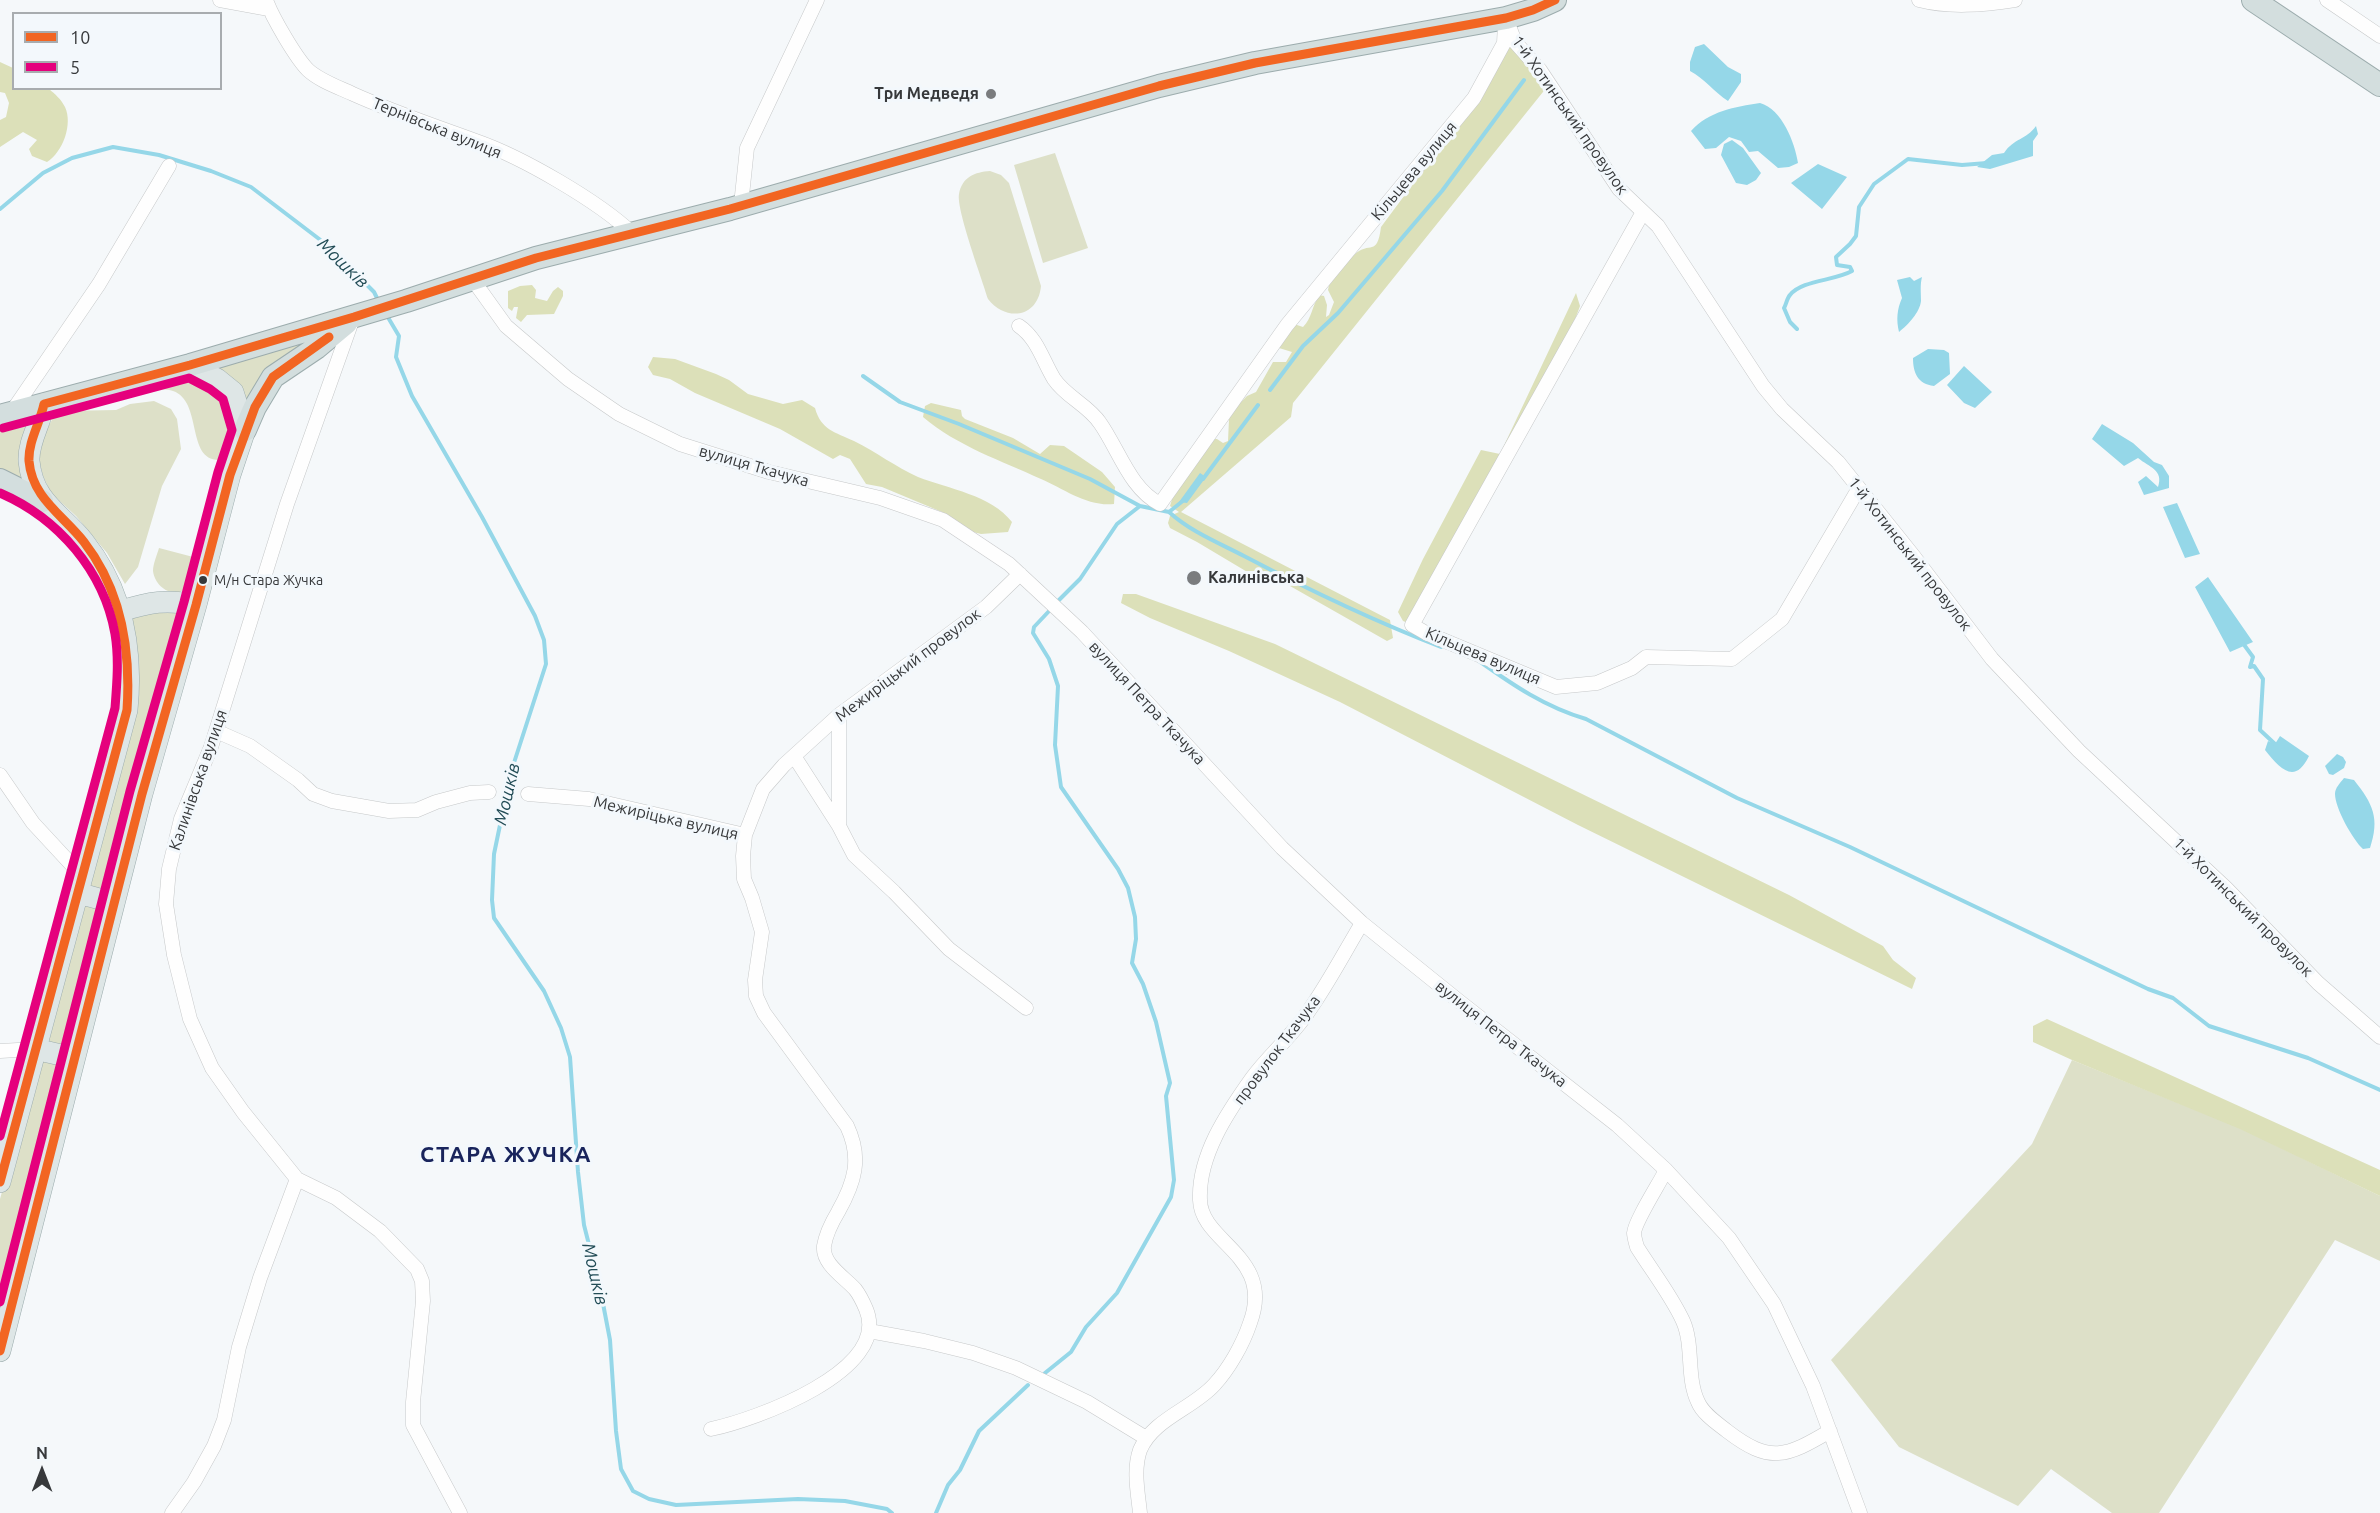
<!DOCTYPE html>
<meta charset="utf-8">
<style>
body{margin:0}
#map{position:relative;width:2380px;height:1513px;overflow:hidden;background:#f5f8fa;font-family:Ubuntu,sans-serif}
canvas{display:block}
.legend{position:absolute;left:12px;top:12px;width:210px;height:78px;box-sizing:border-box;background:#f3f8fc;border:2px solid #a8acaf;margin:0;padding:8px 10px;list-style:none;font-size:18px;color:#37393b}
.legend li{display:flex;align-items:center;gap:12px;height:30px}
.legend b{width:30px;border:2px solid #a8acaf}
.north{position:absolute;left:12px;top:1441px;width:60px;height:60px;-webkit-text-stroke:4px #f3f8fc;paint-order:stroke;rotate:0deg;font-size:16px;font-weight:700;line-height:24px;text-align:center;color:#37393b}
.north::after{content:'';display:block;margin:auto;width:21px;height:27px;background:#37393b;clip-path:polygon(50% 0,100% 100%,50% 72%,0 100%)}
</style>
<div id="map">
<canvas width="2380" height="1513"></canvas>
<ul class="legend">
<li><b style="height:8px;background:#f26522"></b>10</li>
<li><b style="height:8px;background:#e5007d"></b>5</li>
</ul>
<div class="north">N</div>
</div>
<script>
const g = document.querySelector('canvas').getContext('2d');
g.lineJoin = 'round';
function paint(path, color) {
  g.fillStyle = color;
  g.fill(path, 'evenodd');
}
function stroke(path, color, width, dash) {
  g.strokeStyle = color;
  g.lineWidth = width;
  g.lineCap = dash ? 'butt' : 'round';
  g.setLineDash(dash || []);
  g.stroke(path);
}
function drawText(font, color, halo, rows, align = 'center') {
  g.font = font + ' Ubuntu,sans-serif';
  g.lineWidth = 6;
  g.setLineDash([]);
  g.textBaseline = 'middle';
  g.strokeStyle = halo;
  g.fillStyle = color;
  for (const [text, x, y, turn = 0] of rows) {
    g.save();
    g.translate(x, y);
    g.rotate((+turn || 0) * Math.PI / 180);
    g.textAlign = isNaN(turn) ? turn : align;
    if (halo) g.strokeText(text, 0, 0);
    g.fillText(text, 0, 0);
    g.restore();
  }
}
paint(new Path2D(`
 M 1055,153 L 1088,248 L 1043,263 L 1014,165 Z
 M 990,171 L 1001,175 L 1009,183 L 1041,286 C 1038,318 1006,322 988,299 C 982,279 956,209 959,194 C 962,177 975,172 990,171 Z
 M 304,343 L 247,408 L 211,368 Z
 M 189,375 L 216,386 L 231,405 L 237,424 L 227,459 C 183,469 205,402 173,391 C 157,386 133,395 117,398 L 115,394 Z
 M 154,401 L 171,409 L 177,419 L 181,449 L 162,486 L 138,567 L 125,584 L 107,553 L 76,516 L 51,493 L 43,476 L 39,461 L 40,447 L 43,436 L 53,418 L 63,411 L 116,410 L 130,404 Z
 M 30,422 L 28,485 L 0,469 L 0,430 Z
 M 159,548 L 197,558 C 195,567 194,578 188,586 C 176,601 155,588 153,571 C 153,564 157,555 159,548 Z
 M 141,612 L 183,612 L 107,892 L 93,891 L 86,883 L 114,782 L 131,618 Z
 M 86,904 L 98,908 L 102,912 L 66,1046 L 48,1044 L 61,973 Z
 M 39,1058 L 61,1064 L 0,1296 L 0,1199 Z
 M 2072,1060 L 2240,1128 L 2380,1196 L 2380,1261 L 2335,1240 L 2159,1513 L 2112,1513 L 2051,1469 L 2018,1506 L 1899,1447 L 1831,1360 L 2032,1144 Z`), '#dde0c8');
paint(new Path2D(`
 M 1512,44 L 1547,87 L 1293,403 L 1291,417 L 1181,512 L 1390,620 L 1393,638 L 1387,641 L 1290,586 L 1249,573 L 1197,542 L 1170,528 L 1168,523 L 1170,516 L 1179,512 L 1170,506 L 1173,496 L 1212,439 L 1217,439 L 1223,443 L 1228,441 L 1229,419 L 1235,408 L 1247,396 L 1256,392 L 1273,362 L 1286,362 L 1292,352 L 1279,348 L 1291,323 L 1303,327 C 1312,318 1312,306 1319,295 L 1324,296 L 1327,305 L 1326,317 L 1329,315 L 1334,302 L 1328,290 L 1329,285 C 1337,275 1345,263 1354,255 C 1370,240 1377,258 1381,227 L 1476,99 L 1504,50 Z
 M 0,62 L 13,68 L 14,88 L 49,89 C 55,94 61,99 65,107 C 73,124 63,152 47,162 L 32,156 L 29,149 L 37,140 L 23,132 L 0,147 L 0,120 L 6,117 L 9,103 L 5,93 L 0,92 Z
 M 532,285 L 536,290 L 535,298 L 547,301 L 553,291 L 558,287 L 563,291 L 563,296 L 554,314 L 527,315 L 521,322 L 516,318 L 518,307 L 514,307 L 512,311 L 508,308 L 508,291 L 520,286 Z
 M 1576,293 L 1580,306 L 1573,325 L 1408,623 L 1403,621 L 1398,612 L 1423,559 L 1481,450 L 1500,454 Z
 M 653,357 L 675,359 L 716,374 L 729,380 L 748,394 L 783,404 L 802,400 L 815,408 C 821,430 835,432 854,441 C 876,452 896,467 918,477 C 949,489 991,495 1012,522 L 1008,532 L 981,534 L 973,532 L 942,512 L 882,487 L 866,484 L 850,459 L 840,455 L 833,459 L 780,429 L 695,393 L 670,379 L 653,375 L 648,367 Z
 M 931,403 L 961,410 L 962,416 L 965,419 L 1013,438 L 1040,454 L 1050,445 L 1064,446 L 1102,472 L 1115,487 L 1114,504 C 1088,507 1064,489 1041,479 C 1002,461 957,446 923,417 L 925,406 Z
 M 1123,594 L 1136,594 L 1275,644 L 1789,895 L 1883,946 L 1893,960 L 1916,978 L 1912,989 L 1578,825 L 1340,702 L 1229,651 L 1150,618 L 1121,603 Z
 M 2047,1019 L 2380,1170 L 2380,1196 L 2240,1129 L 2072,1060 L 2033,1042 L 2033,1026 Z`), '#dce0b9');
paint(new Path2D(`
 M 1704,44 L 1728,67 L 1741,74 L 1741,82 L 1728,101 C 1714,92 1704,78 1690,71 L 1690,62 L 1695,47 Z
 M 1760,103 C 1782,109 1795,143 1798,163 L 1789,167 L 1778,168 L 1758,151 L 1749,152 L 1741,141 L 1729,137 L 1716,148 L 1705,149 L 1691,131 C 1709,111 1735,107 1760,103 Z
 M 2036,126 L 2038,134 L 2033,141 L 2033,156 L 1990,169 L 1977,167 L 1992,155 L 2004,153 C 2014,138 2026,140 2036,126 Z
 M 1732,140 L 1743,148 L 1761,173 L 1756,180 L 1747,185 L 1736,183 L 1721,155 L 1724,144 Z
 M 1818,164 L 1847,177 L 1822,209 L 1791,183 Z
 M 1910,277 L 1914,281 L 1922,277 C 1920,285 1921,292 1921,301 C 1920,312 1908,325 1899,332 C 1896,320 1897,309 1902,298 L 1897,280 Z
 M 1928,349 L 1944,350 L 1949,353 L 1950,374 L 1934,386 C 1918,384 1913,373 1913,358 Z
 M 1964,366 L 1992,392 L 1975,408 L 1964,403 L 1947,385 Z
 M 2102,424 L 2133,443 L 2154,462 L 2162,465 L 2169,476 L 2169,488 L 2144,495 L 2138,482 L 2146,476 L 2158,487 C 2164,470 2149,467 2138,458 L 2124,466 L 2092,439 Z
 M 1200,473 L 1206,477 L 1187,503 L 1179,502 Z
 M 2177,503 L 2200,554 L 2185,558 L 2163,507 Z
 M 2208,577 L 2253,642 L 2230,652 L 2195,587 Z
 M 2280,736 L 2309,756 C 2295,785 2280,769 2265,750 L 2268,741 L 2275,744 Z
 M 2337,754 L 2343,757 L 2346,762 L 2344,768 L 2333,775 L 2329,774 L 2325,766 Z
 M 2344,778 L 2354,780 C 2373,804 2380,818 2370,848 L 2363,849 C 2353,840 2335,808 2335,794 C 2335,788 2340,783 2344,778 Z`), '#95d7e8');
stroke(new Path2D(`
 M 0,209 L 43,173 L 72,158 L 113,147 L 159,155 L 211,171 L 251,187 L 327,245 L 374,292 L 378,300
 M 386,314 L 399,336 L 396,357 L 412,396 L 482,517 L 535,616 L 544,640 L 546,664 L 511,772 L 494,854 L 492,900 L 494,918 L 544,991 L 561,1028 L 570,1057 L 578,1172 L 584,1225 L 600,1288 L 610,1340 L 616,1431 L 621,1469 L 633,1491 L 649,1499 L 676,1505 L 798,1499 L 845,1501 L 887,1509 L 892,1513
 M 1797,329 L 1790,322 L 1784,308 C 1786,305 1787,298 1790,295 C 1802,280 1834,281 1852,271 L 1850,267 L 1837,265 L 1836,257 L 1850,244 L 1856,236 L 1859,207 L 1874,184 L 1908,159 L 1962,165 L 1987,163
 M 863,376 L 900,402 L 959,424 L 1090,479 L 1140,506
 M 1270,390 L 1303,346 L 1338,313 L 1442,191 L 1524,80
 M 1203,479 L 1258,405
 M 1169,512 C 1191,532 1219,543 1244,556 C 1309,590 1374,621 1441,647
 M 1056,603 L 1080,579 L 1117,524 L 1140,506 L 1169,512 L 1184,500
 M 2242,642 L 2253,657 L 2250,667 L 2254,666 L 2263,679 L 2260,730 L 2275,744
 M 1479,661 C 1513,685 1545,707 1586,719 L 1737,798 L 1850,847 L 2148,989 L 2173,998 L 2209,1026 L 2308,1058 L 2380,1090
 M 1045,1373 L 1071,1352 L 1086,1327 L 1117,1293 L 1171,1197 L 1174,1180 L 1166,1096 L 1170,1083 L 1156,1022 L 1143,984 L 1132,963 L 1136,939 L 1135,917 L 1128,888 L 1118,869 L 1061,787 L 1055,745 L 1058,686 L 1049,659 L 1033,633 L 1034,627 L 1051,609
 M 936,1513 L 948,1485 L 960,1470 L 979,1431 L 1028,1385`), '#95d7e8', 4);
const minor = new Path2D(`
 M 220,0 L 269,9
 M 266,0 C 272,17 296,58 308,70 C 320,81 338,87 353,94 C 393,112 435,126 476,141 C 522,157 598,201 633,234
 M 1919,0 C 1950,8 1983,5 2015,0
 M 2327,0 L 2380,36
 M 1506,18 L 1515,42 L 1540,70 L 1619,189 L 1658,226 L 1763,386 L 1782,409 L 1838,462 L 1915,558 L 1992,659 L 2079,751 L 2226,888 L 2318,983 L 2380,1037
 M 741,205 L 747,148 L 817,0
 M 1643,212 L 1412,625 L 1426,633 L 1556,687 L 1597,683 L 1632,668 L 1646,657 L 1732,659 L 1782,619 L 1859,488
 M 473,280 L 506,326 L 568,379 L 619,414 L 680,444 L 769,472 L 880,498 L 943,520 L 1009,564 L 1082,632 L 1282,848 L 1362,923 L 1460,1002 L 1617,1125 L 1666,1170 L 1729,1238 L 1774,1304 L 1813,1386 L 1860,1513
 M 352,321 L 287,504 L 211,747 L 181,819 L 169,869 L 166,904 L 174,955 L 190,1019 L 212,1068 L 243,1112 L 297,1179 L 336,1198 L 380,1231 L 417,1269 L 422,1281 L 423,1301 L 413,1402 L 413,1425 L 460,1513
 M 1019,326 C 1037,338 1043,361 1054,379 C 1066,397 1088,405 1100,423 C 1119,450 1130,489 1160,504 L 1287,325 L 1474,98 L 1504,43 L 1505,23
 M 11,413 L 99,284 L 169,166
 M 216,731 L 250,746 L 298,780 L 313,794 L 332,801 L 389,811 L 417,810 L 436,802 L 470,793 L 489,792
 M 794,756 L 839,826 L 854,855 L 894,892 L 949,949 L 1026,1008
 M 0,775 L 33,823 L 83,877
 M 528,794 L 589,799 L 745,835 L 743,856 L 744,879 L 752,898 L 762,932 L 755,980 L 756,996 L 764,1013 L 847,1126 C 862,1158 855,1182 838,1212 C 832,1222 826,1234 824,1246 C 822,1264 844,1277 855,1289 C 859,1294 863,1302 866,1309 C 892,1371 754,1420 711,1429
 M 839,826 L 839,715
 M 745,835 L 763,789 L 784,765 L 839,715 L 986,607 L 1020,574
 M 0,1051 L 35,1049
 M 1666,1170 C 1659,1184 1635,1221 1634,1233 C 1634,1237 1636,1243 1637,1247 C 1652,1271 1671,1295 1683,1321 C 1694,1346 1686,1377 1698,1402 C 1703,1414 1717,1423 1727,1431 C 1770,1464 1786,1457 1830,1431
 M 869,1331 L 924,1341 L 973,1353 L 1016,1368 L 1087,1402 L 1146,1438
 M 172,1513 L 194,1482 L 214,1446 L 224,1420 L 239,1347 L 260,1278 L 297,1179
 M 1140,1513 C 1138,1493 1133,1470 1140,1450 C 1153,1419 1192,1409 1214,1385 C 1229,1369 1243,1344 1250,1323 C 1275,1256 1201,1243 1200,1200 C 1198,1156 1227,1113 1252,1078 C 1269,1055 1292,1036 1308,1012 C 1328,984 1344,953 1362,923`);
const primary = new Path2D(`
 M 121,611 C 150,602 166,599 196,605
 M 78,893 L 114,903
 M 35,1049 L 74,1058
 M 0,1182 L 127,710 C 133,649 123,591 84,542 C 61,513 33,503 29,461 C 28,441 41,423 44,404
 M 0,1351 L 142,794 L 196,605 L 230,475 L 245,430 L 233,392 L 217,379 L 190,365`);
const trunk = new Path2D(`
 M 2253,0 L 2380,85
 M 0,416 L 190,365 L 406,301 L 536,258 L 730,209 L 1159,86 L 1255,63 L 1506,18 L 1533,10 L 1555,0
 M 245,430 L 255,407 L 273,377 L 316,348 L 346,323
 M 0,480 L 42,501`);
stroke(minor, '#c6c8c9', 15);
stroke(primary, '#9cacad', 22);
stroke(trunk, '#9cacad', 24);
stroke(minor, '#fefefe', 14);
stroke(primary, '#dee6e6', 21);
stroke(trunk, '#d3dede', 22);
stroke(new Path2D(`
 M 0,1182 L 127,710 C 131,650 122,591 84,542 C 63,515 32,498 29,461 C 28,442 40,423 44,404 L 190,365 L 354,317 L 536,258 L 730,209 L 1159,86 L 1255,63 L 1506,18 L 1533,10 L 1555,0
 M 0,1351 L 142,794 L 196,605 L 230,475 L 255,407 L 273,377 L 329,337`), '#f26522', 9);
stroke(new Path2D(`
 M 0,493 C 58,518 104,571 115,634 C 119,658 117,683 115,708 L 0,1136
 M 0,1302 L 130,791 L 184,602 L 218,472 L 232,430 L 223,399 L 210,389 L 189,378 L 3,428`), '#e5007d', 9);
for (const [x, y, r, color] of [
 [991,94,6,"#7a7c7e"],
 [1194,578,8,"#7a7c7e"],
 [203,580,5,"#37393b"]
]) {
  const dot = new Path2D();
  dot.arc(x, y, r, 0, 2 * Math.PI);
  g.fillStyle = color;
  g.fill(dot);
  stroke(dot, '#f3f8fc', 2);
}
drawText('14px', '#37393b', '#f3f8fc', [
 ["М/н Стара Жучка",214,580]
], 'left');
drawText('bold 16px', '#37393b', '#f3f8fc', [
 ["Три Медведя",979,94],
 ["Калинівська",1208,578,"left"]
], 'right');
drawText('16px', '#37393b', '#f3f8fc', [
 ["1-й Хотинський провулок",1570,115,55],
 ["Тернівська вулиця",437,128,22],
 ["Кільцева вулиця",1414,171,-50],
 ["вулиця Ткачука",754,466,16],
 ["1-й Хотинський провулок",1910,554,52],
 ["Кільцева вулиця",1483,656,23],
 ["Межиріцький провулок",908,665,-37],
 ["вулиця Петра Ткачука",1147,703,47],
 ["Калинівська вулиця",198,780,-71],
 ["Межиріцька вулиця",666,818,13],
 ["1-й Хотинський провулок",2243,907,45],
 ["вулиця Петра Ткачука",1501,1034,38],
 ["провулок Ткачука",1277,1050,-53]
]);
drawText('italic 18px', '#224c56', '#f3f8fc', [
 ["Мошків",343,263,44],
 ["Мошків",507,794,-77],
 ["Мошків",595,1274,77]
]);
g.letterSpacing = '1.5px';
drawText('bold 22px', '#19245c', '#f3f8fc', [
 ["СТАРА ЖУЧКА",506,1155]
]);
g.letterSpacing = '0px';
</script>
